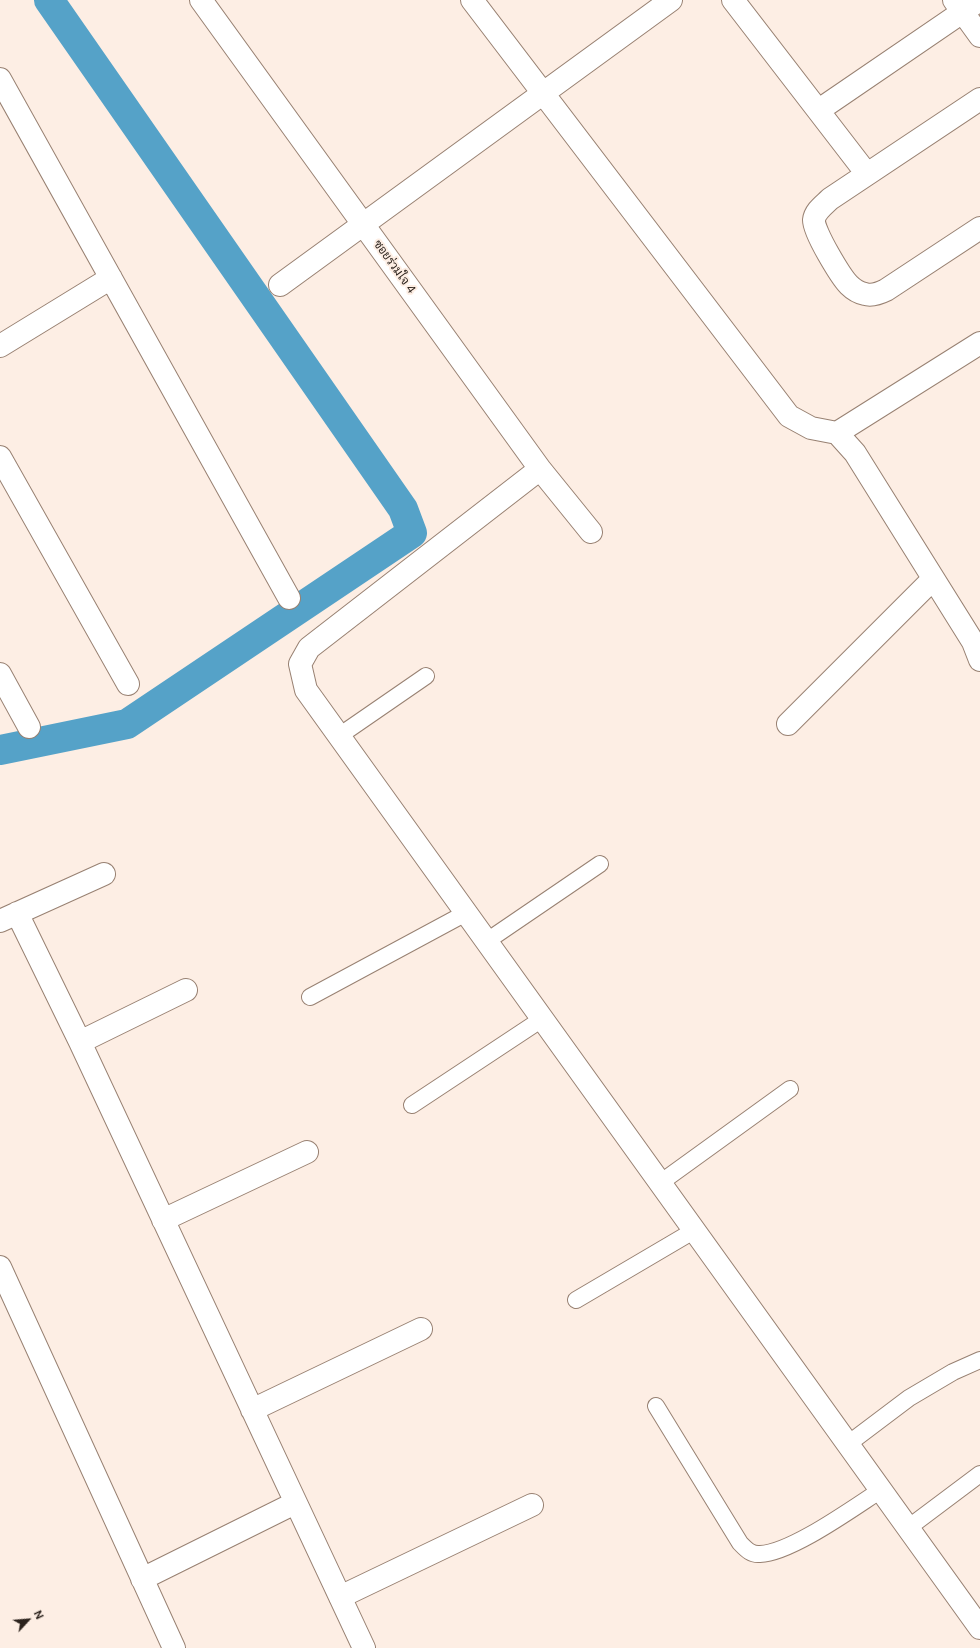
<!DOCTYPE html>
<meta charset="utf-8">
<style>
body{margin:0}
#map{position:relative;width:980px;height:1648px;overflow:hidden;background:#fdeee4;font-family:"DM Sans",sans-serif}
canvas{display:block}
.north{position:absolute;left:8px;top:1600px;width:40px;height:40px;-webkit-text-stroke:3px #fdeee4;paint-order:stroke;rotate:64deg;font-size:11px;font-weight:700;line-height:16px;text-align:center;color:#2b221c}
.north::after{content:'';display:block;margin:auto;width:14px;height:18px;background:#2b221c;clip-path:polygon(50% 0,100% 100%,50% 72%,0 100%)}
</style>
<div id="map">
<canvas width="980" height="1648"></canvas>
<div class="north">N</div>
</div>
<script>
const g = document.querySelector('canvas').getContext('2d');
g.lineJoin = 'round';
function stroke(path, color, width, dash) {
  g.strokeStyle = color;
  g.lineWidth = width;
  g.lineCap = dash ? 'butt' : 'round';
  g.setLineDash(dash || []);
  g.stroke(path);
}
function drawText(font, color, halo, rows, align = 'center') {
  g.font = font + ' "DM Sans",Sarabun,sans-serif';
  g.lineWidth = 4;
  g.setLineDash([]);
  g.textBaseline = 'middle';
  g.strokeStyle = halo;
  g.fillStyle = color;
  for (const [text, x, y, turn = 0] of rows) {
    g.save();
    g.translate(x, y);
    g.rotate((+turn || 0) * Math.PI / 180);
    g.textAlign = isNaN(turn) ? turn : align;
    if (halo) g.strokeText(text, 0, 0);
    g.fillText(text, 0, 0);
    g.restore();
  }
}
stroke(new Path2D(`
 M 0,750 L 127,724 L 412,533 L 403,509 L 49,0`), '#55a2c8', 30);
const service = new Path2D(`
 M 339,736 L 426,676
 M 487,941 L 600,864
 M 310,997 L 466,913
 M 412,1105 L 542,1019
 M 660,1183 L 790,1089
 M 576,1300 L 695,1230
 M 656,1406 L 740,1543 C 746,1549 751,1555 760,1554 C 791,1553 853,1508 881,1490
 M 848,1444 L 909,1398 L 953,1372 L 980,1360
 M 908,1528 L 980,1474`);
const minor = new Path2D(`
 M 201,0 L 540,469 L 591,532
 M 472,0 L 789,416 L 811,428 L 837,433 L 855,453 L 973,642 L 980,660
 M 733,0 L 867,174
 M 954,0 L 980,36
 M 0,79 L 289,598
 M 980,99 L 830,199 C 824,205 815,211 814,220 C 813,231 841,277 849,285 C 853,289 860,293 865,294 C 872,296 880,293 886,290 L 980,228
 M 819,110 L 980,0
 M 280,285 L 671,0
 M 0,346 L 111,278
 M 837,433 L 980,343
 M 0,457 L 128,684
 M 540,469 L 309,648 L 300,664 L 306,690 L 980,1628
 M 0,674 L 29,727
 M 788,724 L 933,579
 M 17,913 L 80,1042 L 364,1648
 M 0,921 L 104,874
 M 80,1042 L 186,990
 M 163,1220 L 307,1152
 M 0,1267 L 174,1648
 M 252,1410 L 421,1329
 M 142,1579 L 295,1503
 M 340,1597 L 532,1505`);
stroke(service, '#988172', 18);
stroke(minor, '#988172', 24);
stroke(service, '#fff', 16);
stroke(minor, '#fff', 22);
drawText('12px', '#2b221c', '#fdeee4', [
 ["ซอยร่วมใจ 4",394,267,54]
]);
</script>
